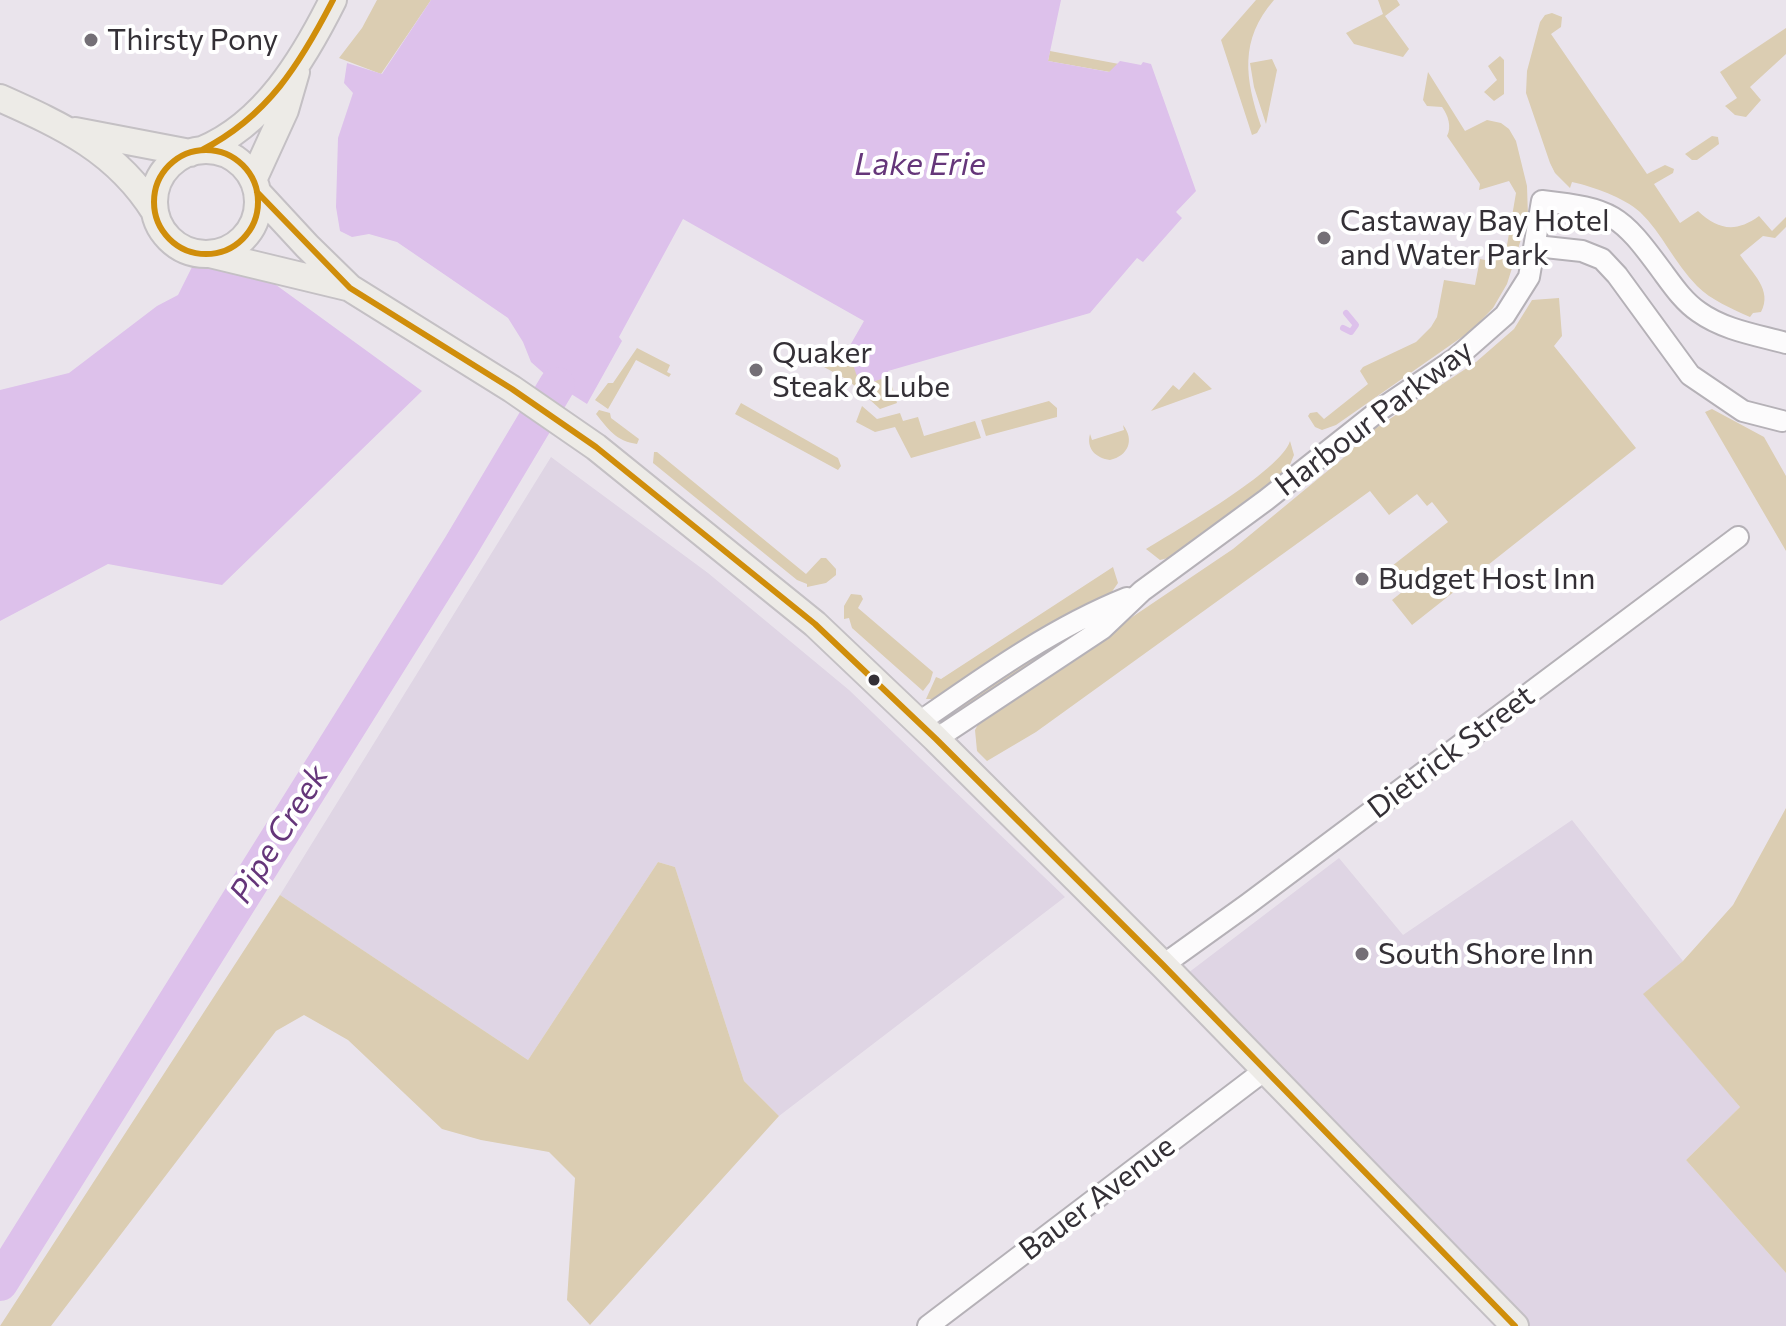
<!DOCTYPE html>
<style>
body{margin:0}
canvas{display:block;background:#eae4ec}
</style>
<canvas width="1786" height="1326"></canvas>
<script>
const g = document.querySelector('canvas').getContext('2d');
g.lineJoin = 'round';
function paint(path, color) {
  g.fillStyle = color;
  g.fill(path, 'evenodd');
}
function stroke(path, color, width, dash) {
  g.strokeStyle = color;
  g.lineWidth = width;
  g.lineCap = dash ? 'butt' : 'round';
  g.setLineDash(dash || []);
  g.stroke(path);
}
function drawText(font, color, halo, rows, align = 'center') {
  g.font = font + ' Commissioner,sans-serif';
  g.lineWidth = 8;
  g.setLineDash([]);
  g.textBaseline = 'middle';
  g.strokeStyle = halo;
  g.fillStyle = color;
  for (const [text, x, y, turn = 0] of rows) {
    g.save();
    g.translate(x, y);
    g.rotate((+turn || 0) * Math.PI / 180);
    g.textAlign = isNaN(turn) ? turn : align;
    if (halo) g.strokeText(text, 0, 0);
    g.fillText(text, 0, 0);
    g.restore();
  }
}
paint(new Path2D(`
 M 551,457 L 708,573 L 849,690 L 1065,897 L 779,1116 L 744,1081 L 675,867 L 658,862 L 528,1060 L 280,895 Z
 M 1572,820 L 1683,961 L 1644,994 L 1740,1107 L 1686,1160 L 1786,1273 L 1786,1326 L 1508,1326 L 1167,989 L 1339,858 L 1403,935 Z`), '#dfd5e4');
paint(new Path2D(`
 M 377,0 L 431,0 L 381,74 L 339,58 L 362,28 Z
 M 1256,0 L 1274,0 C 1239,40 1245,79 1261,126 L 1257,133 L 1252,135 L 1221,40 Z
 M 1378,0 L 1397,0 L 1400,5 L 1385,16 L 1409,49 L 1403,57 L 1354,44 L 1346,33 L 1383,14 Z
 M 1552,13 L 1562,17 L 1561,27 L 1551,34 L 1647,174 L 1665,165 L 1674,169 L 1673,173 L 1654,184 L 1680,223 L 1698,211 C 1718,230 1736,233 1759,216 L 1772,231 L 1786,217 L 1786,227 L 1775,238 L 1763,236 L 1740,255 C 1752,273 1773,290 1761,312 L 1753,313 L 1750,317 C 1732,309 1711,300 1697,286 C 1675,264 1662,233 1640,212 C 1623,197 1594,187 1572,182 L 1570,188 L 1555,173 L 1550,163 L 1526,93 L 1527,71 L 1540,22 L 1545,15 Z
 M 1786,28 L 1786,54 L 1750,87 L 1761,100 L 1746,117 L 1735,115 L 1725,106 L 1737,98 L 1720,72 Z
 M 1050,51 L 1119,64 L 1110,72 L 1048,61 Z
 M 1500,56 L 1504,60 L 1504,94 L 1494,101 L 1484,92 L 1497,80 L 1488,66 Z
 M 1272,59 L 1277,70 L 1266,124 L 1254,87 L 1250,63 Z
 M 1428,72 L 1465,131 L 1487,120 L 1501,123 L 1509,129 L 1516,141 L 1527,186 L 1528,217 L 1507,284 L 1493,308 L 1472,330 L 1336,425 L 1322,430 L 1315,427 L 1308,416 L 1310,413 L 1317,412 L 1324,419 L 1368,384 L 1360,371 L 1363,367 L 1416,342 L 1431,327 L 1437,317 L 1444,280 L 1475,285 L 1480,259 L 1490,261 L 1506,251 L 1516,193 L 1509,181 L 1479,190 L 1480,184 L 1447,136 C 1452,127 1448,115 1442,107 L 1427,106 L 1423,100 Z
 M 1712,136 L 1718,137 L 1719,144 L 1697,160 L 1692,160 L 1685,154 Z
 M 1559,298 L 1562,336 L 1554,346 L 1636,448 L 1412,625 L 1392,600 L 1407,588 L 1400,579 L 1388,589 L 1378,577 L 1448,522 L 1432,502 L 1427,506 L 1417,494 L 1389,515 L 1370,491 L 1036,732 L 987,761 L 977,751 L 975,730 L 981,719 L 1233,549 L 1342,459 L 1370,432 L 1476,362 L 1514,329 L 1532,300 Z
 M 834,344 L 846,352 L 848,349 L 854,351 L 852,359 L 862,385 L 889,376 L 897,403 L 880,409 L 848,380 L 822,366 Z
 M 637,348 L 670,365 L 667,372 L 671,374 L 669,377 L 636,360 L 608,409 L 595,400 L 608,383 L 613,383 Z
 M 1194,372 L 1212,389 L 1151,411 L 1173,385 L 1179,390 Z
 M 1049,401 L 1057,408 L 1057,417 L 986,436 L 981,420 Z
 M 741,403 L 838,458 L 841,466 L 838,470 L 735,414 Z
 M 862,406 L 877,419 L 900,413 L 903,421 L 918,417 L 924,436 L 975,421 L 981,438 L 911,458 L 895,427 L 875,432 L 856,422 Z
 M 1712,409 L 1764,437 L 1786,476 L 1786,551 L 1705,412 Z
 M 599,410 L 610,413 L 611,418 L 639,439 L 637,444 C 616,441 608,429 596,414 Z
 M 1123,425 C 1135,440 1128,456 1110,460 C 1096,458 1086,449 1090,434 L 1092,440 L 1124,430 Z
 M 1290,441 L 1294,455 L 1286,474 L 1172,557 L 1160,560 L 1146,549 C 1175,531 1281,471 1290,441 Z
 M 654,452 L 657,452 L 806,574 L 821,558 L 826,558 L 836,569 L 836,575 L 826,583 L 807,587 L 807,584 L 797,580 L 653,463 Z
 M 1113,567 L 1118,583 L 1111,593 L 947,693 L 935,699 L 926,699 L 936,677 L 941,679 Z
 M 851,594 L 861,595 L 863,599 L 858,608 L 933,672 L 930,682 L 923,691 L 852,628 L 849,618 L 844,619 L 844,606 Z
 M 1096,622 L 961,711 L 958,709 L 959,705 L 1056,640 Z
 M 1786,808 L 1786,1273 L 1686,1160 L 1740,1107 L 1643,994 L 1683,961 L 1733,905 Z
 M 658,862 L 675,867 L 744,1081 L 779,1116 L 590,1325 L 567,1300 L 575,1178 L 549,1152 L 481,1140 L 442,1129 L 348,1040 L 304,1015 L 276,1031 L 51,1326 L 0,1326 L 280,895 L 528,1060 Z`), '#dbcdb2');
paint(new Path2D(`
 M 431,0 L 1061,0 L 1048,61 L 1109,72 L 1120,61 L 1141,65 L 1143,62 L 1151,64 L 1196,191 L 1176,212 L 1182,218 L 1143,262 L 1137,258 L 1090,313 L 888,371 L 889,376 L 862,386 C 856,374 851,365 854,352 L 848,349 L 864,321 L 683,219 L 619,337 L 622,341 L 587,404 L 557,385 L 531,362 L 523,342 L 508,318 L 397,242 L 369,234 L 352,237 L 340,231 L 336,207 L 338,138 L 353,93 L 344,83 L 347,63 L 382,74 Z
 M 193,265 L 261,274 L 422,391 L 222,585 L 108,564 L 0,621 L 0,390 L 69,373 L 157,306 L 178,295 Z`), '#ddc1eb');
stroke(new Path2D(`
 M 1343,328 L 1351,332 L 1356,325 L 1346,313`), '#ddc1eb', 6);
stroke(new Path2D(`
 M 0,1283 L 461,546 L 557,385`), '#ddc1eb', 36);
const minor = new Path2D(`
 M 1536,246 L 1582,251 L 1602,259 L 1617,275 L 1690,375 L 1743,411 L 1782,421
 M 918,723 C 984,677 1052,628 1127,598
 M 936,739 L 1102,629 L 1142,591 L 1266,500 L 1381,409 L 1455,359 L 1505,315 L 1529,277 L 1542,201 C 1613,209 1620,214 1662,271 C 1673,286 1684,302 1699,312 C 1724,330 1757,335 1786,343
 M 1163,965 L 1248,904 L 1738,537
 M 928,1326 L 1265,1070`);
const major = new Path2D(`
 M 0,98 C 63,126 117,151 155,212
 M 75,131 L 190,153
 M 202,150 C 265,124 304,58 333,0
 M154 202a52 52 0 1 1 104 0a52 52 0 1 1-104 0Z
 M 253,180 L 285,110 L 296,72
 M 257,192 L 307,246 L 350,288 L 512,389 L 596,447 L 815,624 L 936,739 L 1163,965 L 1515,1326
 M 210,254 L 347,287`);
stroke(minor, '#b5b1b7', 24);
stroke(major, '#c4c0c4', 30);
stroke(minor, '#fcfbfc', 20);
stroke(major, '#edebe7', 26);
stroke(new Path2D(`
 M 202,150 C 268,116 300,64 333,0
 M154 202a52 52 0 1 1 104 0a52 52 0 1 1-104 0Z
 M 257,192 L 350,288 L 512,389 L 596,447 L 815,624 L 936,739 L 1163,965 L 1515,1326`), '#d08e0b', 6);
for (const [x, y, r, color] of [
 [91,40,8,"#746f76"],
 [1324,238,8,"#746f76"],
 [756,370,8,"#746f76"],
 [1362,579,8,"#746f76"],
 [874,680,7,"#343036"],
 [1362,954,8,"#746f76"]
]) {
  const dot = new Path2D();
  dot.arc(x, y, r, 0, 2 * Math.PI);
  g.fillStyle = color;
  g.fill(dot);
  stroke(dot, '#fff', 3);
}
drawText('30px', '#343036', '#fff', [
 ["Thirsty Pony",107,40],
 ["Castaway Bay Hotel",1340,221],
 ["and Water Park",1340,255],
 ["Quaker",772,353],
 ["Steak & Lube",772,387],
 ["Budget Host Inn",1378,579],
 ["South Shore Inn",1378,954]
], 'left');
drawText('30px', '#343036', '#fff', [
 ["Harbour Parkway",1374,418,-37],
 ["Dietrick Street",1451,752,-37],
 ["Bauer Avenue",1097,1198,-37]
]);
drawText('italic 32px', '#65367a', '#fff', [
 ["Lake Erie",920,164],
 ["Pipe Creek",279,834,-58]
]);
</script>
